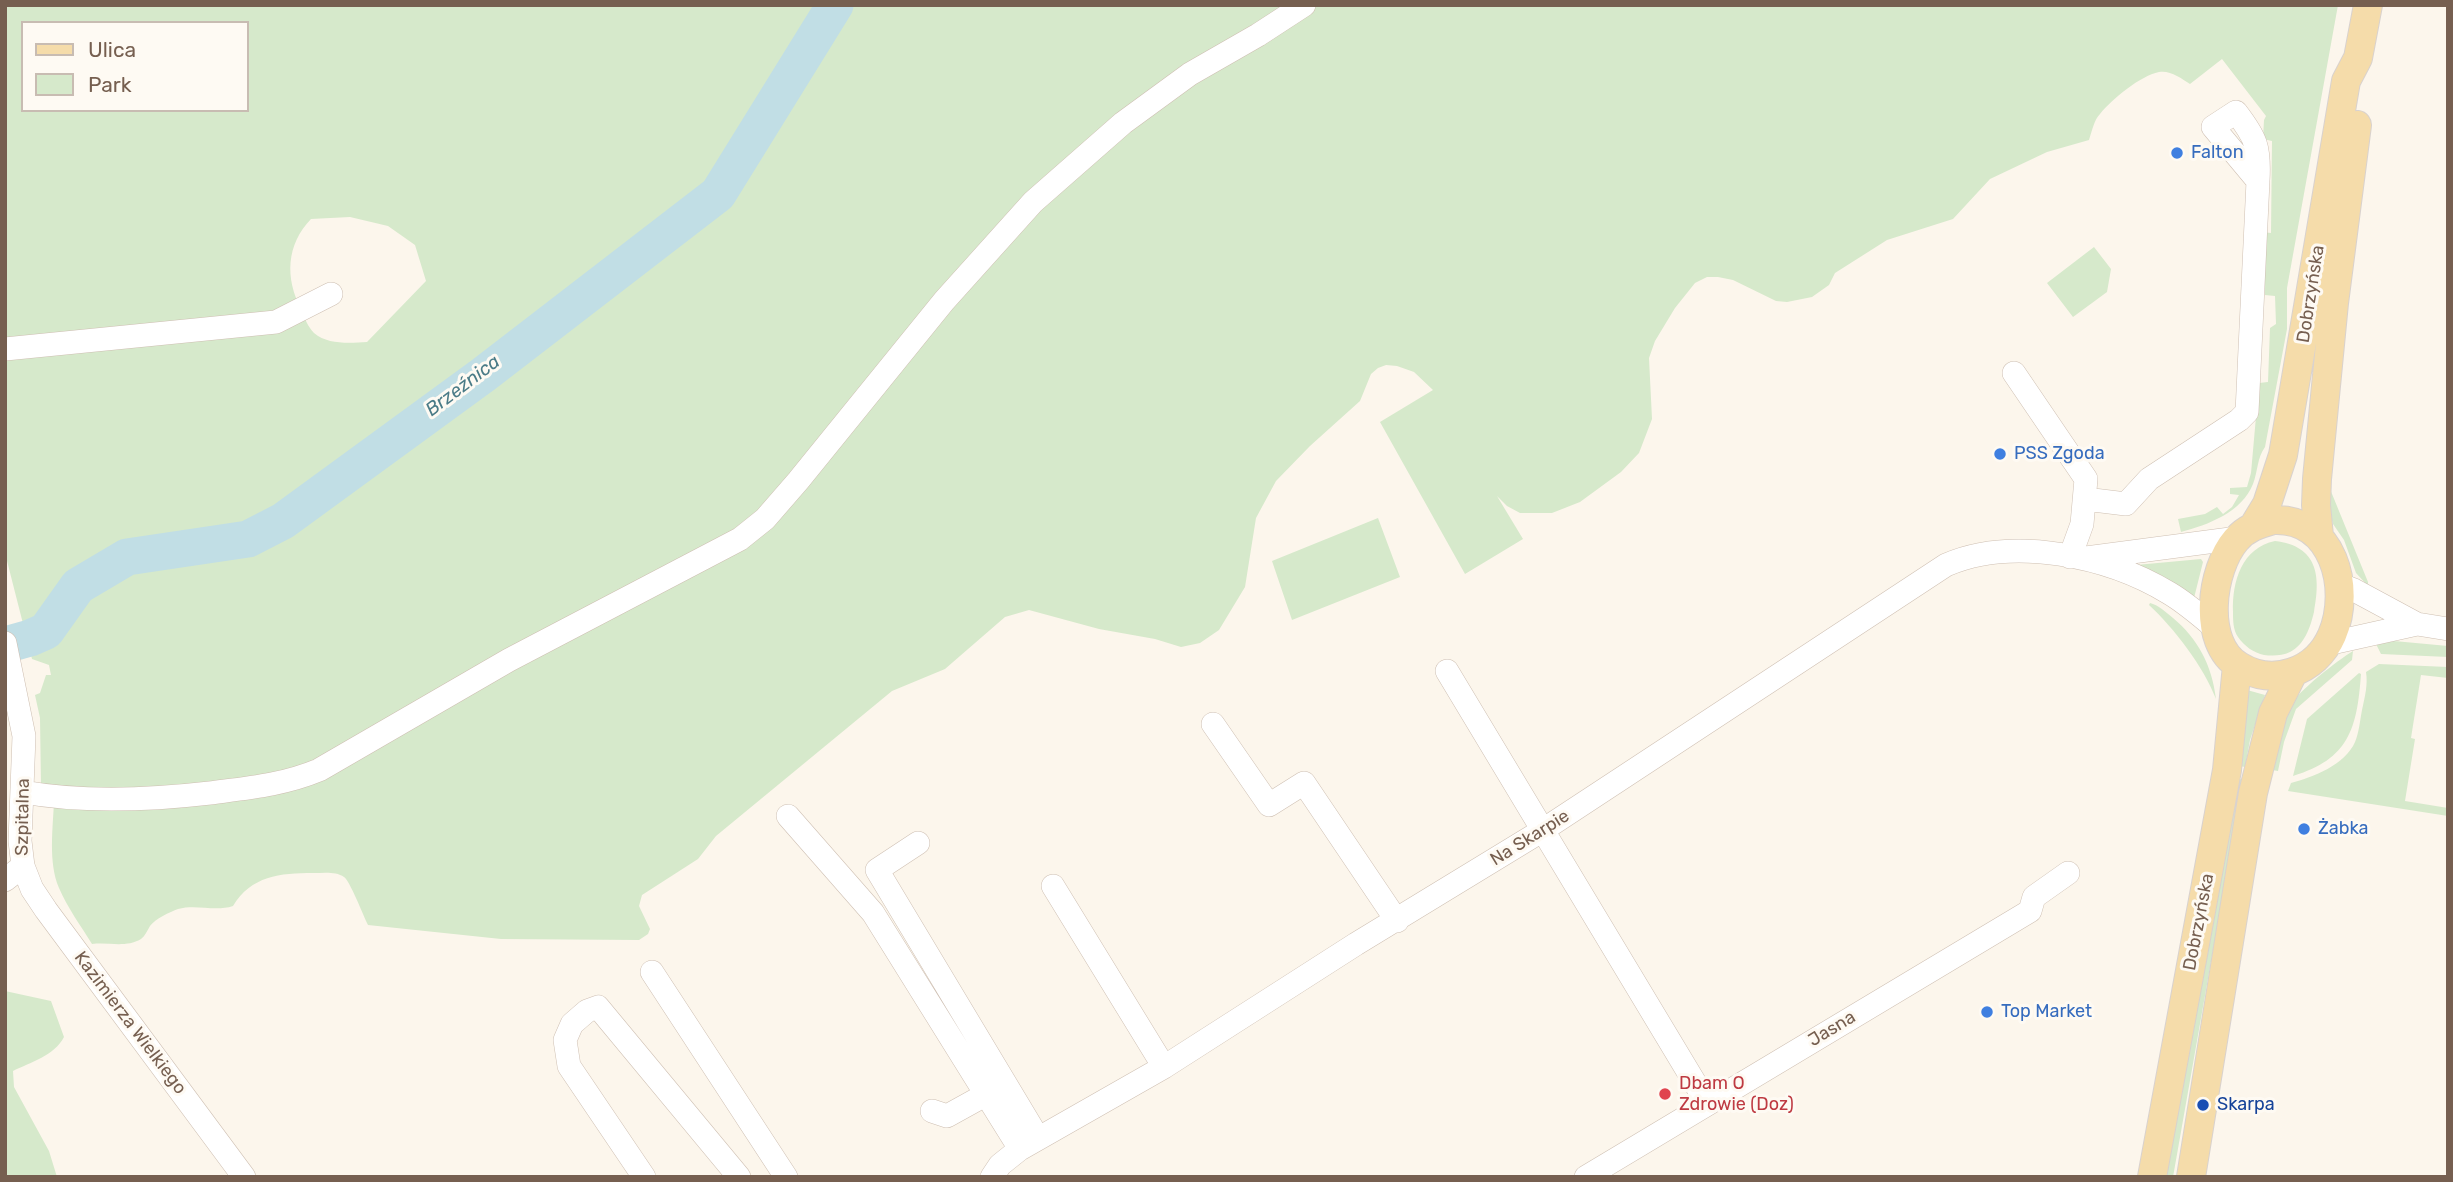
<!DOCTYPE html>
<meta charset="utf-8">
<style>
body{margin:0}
#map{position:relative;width:2453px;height:1182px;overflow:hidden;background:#fcf6ec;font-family:Rubik,sans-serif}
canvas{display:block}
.frame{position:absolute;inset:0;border:7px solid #765f50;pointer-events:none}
.legend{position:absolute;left:21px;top:21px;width:228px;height:91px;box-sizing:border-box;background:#fefaf3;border:2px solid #c8bcb2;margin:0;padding:9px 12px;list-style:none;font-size:21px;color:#765f50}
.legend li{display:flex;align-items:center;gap:14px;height:35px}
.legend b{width:35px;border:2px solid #c8bcb2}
</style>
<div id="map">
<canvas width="2453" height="1182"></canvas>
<div class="frame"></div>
<ul class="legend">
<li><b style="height:9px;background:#f5dcaa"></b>Ulica</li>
<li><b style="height:19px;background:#d6e9cb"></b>Park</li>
</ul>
</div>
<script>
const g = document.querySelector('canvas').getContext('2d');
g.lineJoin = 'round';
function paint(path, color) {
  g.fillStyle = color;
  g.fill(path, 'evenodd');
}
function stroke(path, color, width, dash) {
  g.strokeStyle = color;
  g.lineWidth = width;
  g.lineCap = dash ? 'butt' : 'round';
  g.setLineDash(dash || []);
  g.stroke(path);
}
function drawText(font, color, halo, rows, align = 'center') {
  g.font = font + ' Rubik,sans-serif';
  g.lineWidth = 6;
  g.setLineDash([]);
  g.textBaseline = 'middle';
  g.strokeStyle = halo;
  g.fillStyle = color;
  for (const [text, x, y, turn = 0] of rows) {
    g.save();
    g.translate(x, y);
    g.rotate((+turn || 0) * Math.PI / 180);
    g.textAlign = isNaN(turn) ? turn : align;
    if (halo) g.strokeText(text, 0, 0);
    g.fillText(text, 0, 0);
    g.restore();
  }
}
paint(new Path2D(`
 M 5,5 L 1293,5 L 1123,114 L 753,520 L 309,767 L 176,792 L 41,787 L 40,718 L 35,695 L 40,693 L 46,675 L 51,675 L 49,665 L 32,659 L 5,553 ZM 23,23 L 247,23 L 247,110 L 23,110 ZM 350,217 L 388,226 L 415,245 L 426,281 L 367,342 C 350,343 328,345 314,333 C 308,327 304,317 301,309 C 285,278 286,245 311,219 Z
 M 1313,5 L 2338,5 L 2287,288 L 2287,329 L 2265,447 C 2257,458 2258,471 2253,484 C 2242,512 2208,525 2181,532 L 2178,519 L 2205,514 L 2217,507 L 2223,514 L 2232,507 L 2239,495 L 2230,494 L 2230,488 L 2247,487 L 2251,473 L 2259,383 L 2268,382 L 2270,328 L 2276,324 L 2275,296 L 2265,295 L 2262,232 L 2271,233 L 2272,141 L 2263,139 L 2264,120 L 2266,116 L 2222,59 L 2190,84 C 2181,78 2170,70 2159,72 C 2140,76 2112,99 2100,114 C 2094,120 2092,131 2089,140 L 2047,152 L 1990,179 L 1953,219 L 1887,240 L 1835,273 L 1829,285 L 1812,297 L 1787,302 L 1776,301 L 1733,280 L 1718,277 L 1707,277 L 1695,283 L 1675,308 L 1655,341 L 1649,358 L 1652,419 L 1639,453 L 1621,472 L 1580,502 L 1552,513 L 1520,513 L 1507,506 L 1497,496 L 1523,539 L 1465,574 L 1380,422 L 1433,390 L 1414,372 L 1397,366 L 1386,365 L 1378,368 L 1371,374 L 1360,401 L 1310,446 L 1276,481 L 1256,518 L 1245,587 L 1219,630 L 1200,643 L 1181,647 L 1155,639 L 1099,629 L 1029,610 L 1005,617 L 945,669 L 892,691 L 716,836 L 698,859 L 642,895 L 639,906 L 650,929 L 648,934 L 639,940 L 501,939 L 368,925 C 363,915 350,881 344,877 C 336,871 323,873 313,873 C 280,873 251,876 233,906 C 215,912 197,904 178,909 C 170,912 155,919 150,926 C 147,931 145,936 141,939 C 126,948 109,942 92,944 C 81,926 67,907 59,888 C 48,862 53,828 54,801 L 259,794 L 750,536 L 992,255 L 1126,126 Z
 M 2094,247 L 2111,269 L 2107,292 L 2073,317 L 2047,283 Z
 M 2330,489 L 2368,582 L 2368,586 L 2356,573 L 2344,540 L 2333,524 L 2329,510 Z
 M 1378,518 L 1400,577 L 1292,620 L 1272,561 Z
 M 2275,541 C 2318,546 2321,576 2314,612 C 2310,628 2305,644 2290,652 C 2282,656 2272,656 2264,655 C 2254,653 2244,646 2238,637 C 2233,630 2233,620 2233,612 C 2232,581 2242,548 2275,541 Z
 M 2201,559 L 2203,562 L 2194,598 L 2136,565 Z
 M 2150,603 C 2158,605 2166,612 2173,618 C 2198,639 2212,665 2216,699 C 2204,667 2174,628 2149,605 Z
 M 2394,641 L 2448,646 L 2448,657 L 2381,654 L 2376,644 Z
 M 2353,651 L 2352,660 L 2296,709 L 2284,742 L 2278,771 L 2272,770 C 2274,752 2281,722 2290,706 C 2298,691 2338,660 2353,651 Z
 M 2379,664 L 2448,667 L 2448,678 L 2421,675 L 2411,738 L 2415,739 L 2405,801 L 2448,808 L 2448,816 L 2288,791 L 2291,783 C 2313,777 2345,765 2355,742 C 2359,733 2360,720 2362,710 C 2365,696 2368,685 2366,672 Z
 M 2359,673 L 2361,674 C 2357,729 2349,759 2293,776 L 2307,719 Z
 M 2247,690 L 2265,695 L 2250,740 L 2245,767 L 2239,766 Z
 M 2237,778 L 2243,780 L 2173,1177 L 2166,1177 Z
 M 5,991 L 51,1001 L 64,1037 C 54,1056 31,1062 13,1071 L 14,1087 L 49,1151 L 57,1177 L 5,1177 Z`), '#d6e9cb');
stroke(new Path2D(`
 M 5,645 L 30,638 L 46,631 L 78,586 L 127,557 L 248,539 L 283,521 L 483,375 L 718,194 L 835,5`), '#c1dee5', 37);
const minor = new Path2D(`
 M 5,349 L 276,322 L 331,294
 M 2014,373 L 2086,479 L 2082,524 L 2070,557
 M 2085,499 L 2126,504 L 2149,479 L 2239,420 L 2247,412 L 2258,181 C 2260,147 2256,138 2236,112 L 2213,127 L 2258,181
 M 2086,558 L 2238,538
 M 2338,584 L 2354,590 L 2417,624 L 2448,629
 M 5,643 L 24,736 L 20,841 L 23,866 L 32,889 L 46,910 L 244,1177
 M 2327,644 L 2417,624
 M 1447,671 L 1707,1103
 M 1213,724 L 1269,805 L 1304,783 L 1397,921
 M 23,792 C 84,803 149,800 210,793 C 248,788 283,785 319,770 L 509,660 L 740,539 L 765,519 L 798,481 L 944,301 L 1033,202 L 1123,123 L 1190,74 L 1258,35 L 1304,5
 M 788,816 L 873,913 L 1020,1149
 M 918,843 L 877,870 L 1038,1138
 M 5,880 L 23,866
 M 1053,886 L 1164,1067
 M 652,972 L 786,1177
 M 932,1111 L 947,1116 L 985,1095
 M 644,1177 L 569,1066 L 565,1040 L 572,1024 L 587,1011 L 598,1007 L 739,1177
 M 992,1177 L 1000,1165 L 1020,1149 L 1164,1067 L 1356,944 L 1543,830 L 1946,565 C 2013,536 2108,556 2169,593 C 2186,603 2201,616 2216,629
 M 1586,1177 L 2030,911 L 2034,897 L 2068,873`);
const major = new Path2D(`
 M 2273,520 C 2333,517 2352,588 2332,635 C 2316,672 2273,687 2239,666 C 2201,643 2211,569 2236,540 C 2246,528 2259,524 2273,520 Z
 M 2253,527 L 2267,504 L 2283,455 L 2346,81 L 2358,58 L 2368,5
 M 2319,536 L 2316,505 L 2317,479 L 2334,303 L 2357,125
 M 2152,1177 L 2227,770 L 2237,665
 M 2191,1177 L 2253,793 L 2273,713 L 2293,673`);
stroke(minor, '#cebfb2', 24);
stroke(major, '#d9d2ce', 30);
stroke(minor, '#fff', 23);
stroke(major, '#f5dcaa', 28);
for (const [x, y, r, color] of [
 [2177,153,7,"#3f7fe0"],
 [2000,454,7,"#3f7fe0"],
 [2304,829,7,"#3f7fe0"],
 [1987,1012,7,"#3f7fe0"],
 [1665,1094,7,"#e0444e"],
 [2203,1105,7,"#1a4fb4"]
]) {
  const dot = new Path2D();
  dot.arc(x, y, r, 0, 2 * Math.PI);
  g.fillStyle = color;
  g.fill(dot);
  stroke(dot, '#fefaf3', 2.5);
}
drawText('18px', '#366cbe', '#fefaf3', [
 ["Falton",2191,153],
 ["PSS Zgoda",2014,454],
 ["Żabka",2318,829],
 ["Top Market",2001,1012]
], 'left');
drawText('18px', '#765f50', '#fefaf3', [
 ["Dobrzyńska",2311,294,-81],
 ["Szpitalna",23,817,-89],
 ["Na Skarpie",1530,838,-32],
 ["Dobrzyńska",2199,922,-79],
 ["Kazimierza Wielkiego",130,1023,53],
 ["Jasna",1832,1029,-31]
]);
drawText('18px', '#be3a42', '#fefaf3', [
 ["Dbam O",1679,1084],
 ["Zdrowie (Doz)",1679,1105]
], 'left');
drawText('18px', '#164399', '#fefaf3', [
 ["Skarpa",2217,1105]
], 'left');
drawText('italic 19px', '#4a7b87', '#fefaf3', [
 ["Brzeźnica",463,386,-37]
]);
</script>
